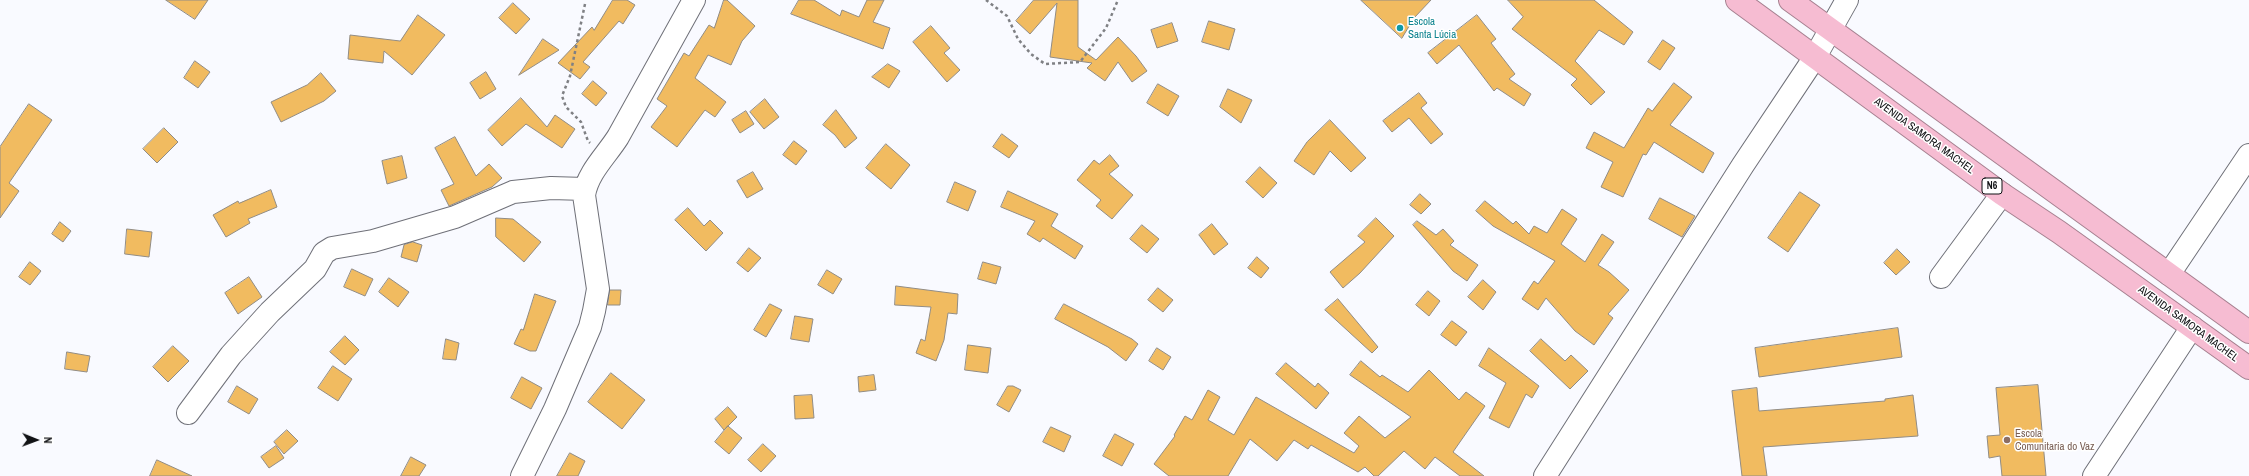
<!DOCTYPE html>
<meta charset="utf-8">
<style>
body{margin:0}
#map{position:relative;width:2249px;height:476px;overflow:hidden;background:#f9faff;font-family:"Archivo Narrow",sans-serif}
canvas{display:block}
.north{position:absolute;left:16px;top:420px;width:40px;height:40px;-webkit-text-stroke:3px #fff;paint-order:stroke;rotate:91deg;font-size:11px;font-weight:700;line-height:16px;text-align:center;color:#111215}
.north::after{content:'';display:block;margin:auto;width:14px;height:18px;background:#111215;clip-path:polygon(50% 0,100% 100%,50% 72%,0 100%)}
</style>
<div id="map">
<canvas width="2249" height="476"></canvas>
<div class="north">N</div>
</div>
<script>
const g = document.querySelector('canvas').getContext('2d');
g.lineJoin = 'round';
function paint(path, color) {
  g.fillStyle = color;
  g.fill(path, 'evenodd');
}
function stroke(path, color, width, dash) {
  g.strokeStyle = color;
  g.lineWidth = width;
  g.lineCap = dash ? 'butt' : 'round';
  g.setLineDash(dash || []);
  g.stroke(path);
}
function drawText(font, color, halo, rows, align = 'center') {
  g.font = font + ' "Archivo Narrow",sans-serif';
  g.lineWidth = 3;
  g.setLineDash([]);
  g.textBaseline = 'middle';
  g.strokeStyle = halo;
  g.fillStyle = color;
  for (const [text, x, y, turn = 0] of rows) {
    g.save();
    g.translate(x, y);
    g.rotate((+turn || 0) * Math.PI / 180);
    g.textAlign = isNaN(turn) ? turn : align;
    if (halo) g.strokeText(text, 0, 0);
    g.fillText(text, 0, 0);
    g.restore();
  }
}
const building = new Path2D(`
 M 166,0 L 208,0 L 195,19 Z
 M 613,0 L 627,0 L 635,5 L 623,24 L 619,21 L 583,62 L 590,67 L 580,79 L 558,63 L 592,27 L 594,30 Z
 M 724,0 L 727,0 L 755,26 L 742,41 L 731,65 L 708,55 L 695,78 L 726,102 L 715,117 L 705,110 L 677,147 L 651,127 L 667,106 L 657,99 L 684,53 L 689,56 L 709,25 L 714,28 Z
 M 799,0 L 814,0 L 840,16 L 842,10 L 859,17 L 867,0 L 884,0 L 873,22 L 890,28 L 883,49 L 791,14 Z
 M 1034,0 L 1078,0 L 1078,47 L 1096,60 L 1118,37 L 1136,56 L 1147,71 L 1132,82 L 1118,62 L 1105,81 L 1087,68 L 1092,63 L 1050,57 L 1057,3 L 1030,34 L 1016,21 Z
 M 1361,0 L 1431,0 L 1414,18 L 1402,38 Z
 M 1508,0 L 1594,0 L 1633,32 L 1624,45 L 1599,30 L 1575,61 L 1605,92 L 1591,105 L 1571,85 L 1577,79 L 1512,29 L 1523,17 Z
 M 513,3 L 530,19 L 516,34 L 499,18 Z
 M 418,15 L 445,35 L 412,75 L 384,51 L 383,63 L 348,59 L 350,35 L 400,41 Z
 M 1477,15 L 1496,39 L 1491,43 L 1515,74 L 1509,79 L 1531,94 L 1524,106 L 1497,88 L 1494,91 L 1459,45 L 1437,64 L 1428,53 Z
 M 1209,21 L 1235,29 L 1229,50 L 1202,42 Z
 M 1172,23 L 1178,41 L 1157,48 L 1151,30 Z
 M 931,26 L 950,48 L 944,53 L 960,70 L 947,82 L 913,42 Z
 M 543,39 L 559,50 L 519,75 Z
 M 1663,40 L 1675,48 L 1660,70 L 1648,62 Z
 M 195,61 L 210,72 L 198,88 L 184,78 Z
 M 888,64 L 900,71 L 889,88 L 872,77 Z
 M 486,72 L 496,89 L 480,99 L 470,83 Z
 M 321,73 L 336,91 L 324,101 L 281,122 L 271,102 L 307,85 Z
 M 593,81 L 607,93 L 596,106 L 582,94 Z
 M 1674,83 L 1692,97 L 1670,125 L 1714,153 L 1703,173 L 1654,142 L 1646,155 L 1643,154 L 1623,197 L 1601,187 L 1613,162 L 1586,148 L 1594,132 L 1624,148 L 1648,108 L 1652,111 Z
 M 1158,84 L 1179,96 L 1168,116 L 1147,103 Z
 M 1228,89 L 1252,100 L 1241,123 L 1220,107 Z
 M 1419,93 L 1427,103 L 1421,108 L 1443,134 L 1431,144 L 1409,118 L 1392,132 L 1383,121 Z
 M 521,98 L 547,127 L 555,115 L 575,129 L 562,148 L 526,124 L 502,146 L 488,130 Z
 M 765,99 L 779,117 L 764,129 L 750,112 Z
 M 29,104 L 52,120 L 9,183 L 19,191 L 0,218 L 0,147 Z
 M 836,110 L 857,138 L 845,148 L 835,135 L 823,125 Z
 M 746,111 L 754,124 L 740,133 L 732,120 Z
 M 1330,120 L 1366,158 L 1351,172 L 1330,151 L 1314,175 L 1294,161 L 1307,142 Z
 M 164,128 L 178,142 L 157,163 L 143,149 Z
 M 1002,134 L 1018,146 L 1009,158 L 993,147 Z
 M 455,137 L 476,176 L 489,164 L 502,178 L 492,187 L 449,206 L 441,190 L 454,184 L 435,148 Z
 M 794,141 L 807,151 L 796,165 L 783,155 Z
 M 886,144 L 910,165 L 891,189 L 866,168 Z
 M 1110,155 L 1119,166 L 1109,174 L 1133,195 L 1112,219 L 1096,206 L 1101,200 L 1077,180 L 1094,160 L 1099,164 Z
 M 402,156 L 407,178 L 387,184 L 382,161 Z
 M 1260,167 L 1277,183 L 1263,198 L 1246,182 Z
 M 753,172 L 763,189 L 747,198 L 737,181 Z
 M 955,182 L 976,191 L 968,211 L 947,202 Z
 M 271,190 L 277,207 L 248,219 L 250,223 L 226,237 L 213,215 L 238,201 L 239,203 Z
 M 1008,191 L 1058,214 L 1051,226 L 1083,246 L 1075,259 L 1043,238 L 1040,242 L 1027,234 L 1035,221 L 1001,207 Z
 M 1800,192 L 1820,205 L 1788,252 L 1768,238 Z
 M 1420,194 L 1431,204 L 1421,214 L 1410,205 Z
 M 1660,198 L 1695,216 L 1682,237 L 1649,219 Z
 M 1485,201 L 1513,224 L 1516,221 L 1529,234 L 1534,226 L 1547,233 L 1562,209 L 1577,219 L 1561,244 L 1585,262 L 1602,234 L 1614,242 L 1598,265 L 1609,272 L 1629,290 L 1608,314 L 1613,318 L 1594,345 L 1575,331 L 1546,298 L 1538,310 L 1522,299 L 1534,281 L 1538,284 L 1555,261 L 1493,226 L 1476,211 Z
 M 688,208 L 704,226 L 710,220 L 723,233 L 706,251 L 675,220 Z
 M 496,218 L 513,219 L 541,242 L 524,262 L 496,237 Z
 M 1376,218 L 1394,236 L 1360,273 L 1343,288 L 1330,272 L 1365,242 L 1358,236 Z
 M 1417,221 L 1436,235 L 1443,229 L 1454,241 L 1450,245 L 1478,265 L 1467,281 L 1453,271 L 1413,225 Z
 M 60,222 L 71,231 L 63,242 L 52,234 Z
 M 1212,224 L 1228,244 L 1214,255 L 1199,235 Z
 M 1142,225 L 1159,239 L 1147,253 L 1130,239 Z
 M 127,229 L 152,232 L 149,257 L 125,254 Z
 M 413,242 L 422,245 L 417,262 L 401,257 L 404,245 Z
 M 749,248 L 761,258 L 748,272 L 737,263 Z
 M 1897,249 L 1910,262 L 1896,275 L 1884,263 Z
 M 1257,257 L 1269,268 L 1261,278 L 1248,268 Z
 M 30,262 L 41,271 L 30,285 L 19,277 Z
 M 983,262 L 1001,267 L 996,284 L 978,279 Z
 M 352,269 L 373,279 L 365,296 L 344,287 Z
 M 827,270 L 842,279 L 833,294 L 818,285 Z
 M 249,277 L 262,297 L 238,314 L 225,293 Z
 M 389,278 L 409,292 L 398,307 L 379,292 Z
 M 1483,280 L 1496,292 L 1483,310 L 1468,297 Z
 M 896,286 L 958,294 L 957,314 L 948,313 L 944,340 L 936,361 L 916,353 L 921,339 L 925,341 L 931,307 L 895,305 Z
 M 1158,288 L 1173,300 L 1163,312 L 1148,300 Z
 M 610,290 L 621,290 L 620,305 L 608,305 Z
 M 1428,291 L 1440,301 L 1429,316 L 1416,305 Z
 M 535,294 L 556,301 L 536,351 L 530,351 L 514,344 L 521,329 L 523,330 Z
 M 1338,299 L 1378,347 L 1372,353 L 1325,310 Z
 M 770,304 L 782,310 L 766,337 L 754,330 Z
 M 1064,304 L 1132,339 L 1138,344 L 1126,361 L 1108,347 L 1055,319 Z
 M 795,316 L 813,319 L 809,342 L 791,339 Z
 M 1452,321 L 1467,332 L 1456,346 L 1441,335 Z
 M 1898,328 L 1902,357 L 1759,377 L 1755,348 Z
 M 345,336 L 359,350 L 345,365 L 330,352 Z
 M 446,339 L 459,343 L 456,360 L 443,359 Z
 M 1541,339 L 1565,361 L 1571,355 L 1588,371 L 1570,389 L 1530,351 Z
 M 968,345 L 991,348 L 988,373 L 965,370 Z
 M 173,346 L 189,361 L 168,382 L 153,367 Z
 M 1157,348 L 1171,357 L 1163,370 L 1149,361 Z
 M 1489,348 L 1539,386 L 1532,398 L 1526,394 L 1509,428 L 1489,418 L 1506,383 L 1479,366 Z
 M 67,352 L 90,356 L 87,372 L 65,369 Z
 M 1361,361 L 1380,377 L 1382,375 L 1408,392 L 1429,370 L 1459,400 L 1466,392 L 1485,406 L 1453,452 L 1484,476 L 1460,476 L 1435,457 L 1425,469 L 1404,451 L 1378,476 L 1374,476 L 1365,467 L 1358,472 L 1311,445 L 1308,449 L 1294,440 L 1277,461 L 1250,439 L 1228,476 L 1169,476 L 1154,464 L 1175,436 L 1174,435 L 1185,416 L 1192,420 L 1208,390 L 1220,397 L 1208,420 L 1234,435 L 1256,397 L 1354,453 L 1359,446 L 1344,433 L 1359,416 L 1385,438 L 1411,417 L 1350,375 Z
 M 1286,363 L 1315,387 L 1318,383 L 1329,393 L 1316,409 L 1276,374 Z
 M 333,366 L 352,379 L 338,401 L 318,388 Z
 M 611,373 L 645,400 L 622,429 L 588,402 Z
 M 874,375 L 876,390 L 859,392 L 858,377 Z
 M 522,377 L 542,388 L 531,409 L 511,398 Z
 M 2038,385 L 2046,476 L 2002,476 L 2000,456 L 1989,458 L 1987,436 L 2000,435 L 1996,388 Z
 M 237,386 L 258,399 L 249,414 L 228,402 Z
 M 1008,386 L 1013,386 L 1021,390 L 1009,412 L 997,405 Z
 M 1757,388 L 1759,411 L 1885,401 L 1885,399 L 1913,395 L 1918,436 L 1763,447 L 1767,476 L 1742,476 L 1732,391 Z
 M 812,395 L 814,418 L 795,419 L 794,396 Z
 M 728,407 L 737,417 L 724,430 L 715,419 Z
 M 728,426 L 742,438 L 729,454 L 715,442 Z
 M 1051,427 L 1071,436 L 1064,452 L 1043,442 Z
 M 287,430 L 298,441 L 284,454 L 274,442 Z
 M 1115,434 L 1134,444 L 1122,466 L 1103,456 Z
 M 763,444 L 776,456 L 761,472 L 748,460 Z
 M 276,446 L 284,458 L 269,468 L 261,457 Z
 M 570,453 L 585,461 L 578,476 L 557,476 Z
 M 411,457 L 426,465 L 419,476 L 401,476 Z
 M 157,460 L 192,476 L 150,476 Z`);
paint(building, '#f1bb60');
stroke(building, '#918c85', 1);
const minor = new Path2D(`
 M 2169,274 L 2249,155
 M 1941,277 L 2002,194
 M 188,413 L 231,355 L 270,312 L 315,269 L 324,253 L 332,248 L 373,241 L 455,217 L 513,192 L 551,188 L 585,189
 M 522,476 L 555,409 L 590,327 L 594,311 L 598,289 L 584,195 C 588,172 606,156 618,137 L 694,0
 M 1545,476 L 1743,165 L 1815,57 L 1847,0
 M 2094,476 L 2192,327`);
const highway = new Path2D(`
 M 1737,0 L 2002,194 L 2059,232 L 2249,368
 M 1790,0 L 2249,332`);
stroke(minor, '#6f7078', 24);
stroke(highway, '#a68090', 24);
stroke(new Path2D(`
 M 986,0 L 1007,16 L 1018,39 L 1031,54 L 1045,64 L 1080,62 L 1106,28 L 1118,0
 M 585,4 L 570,76 L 562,96 L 566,107 L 581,122 L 588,141 L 590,143`), '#7f8084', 2.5, [3, 3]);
stroke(minor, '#fff', 22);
stroke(highway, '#f6bcd2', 22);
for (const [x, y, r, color] of [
 [1400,28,4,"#0f9aa8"],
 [2007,440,4,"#8d6e63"]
]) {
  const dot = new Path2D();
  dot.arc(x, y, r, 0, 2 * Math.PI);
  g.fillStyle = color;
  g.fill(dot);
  stroke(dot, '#fff', 1.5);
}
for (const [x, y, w] of [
 [1992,186,20]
]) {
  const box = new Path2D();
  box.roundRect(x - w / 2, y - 8, w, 16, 3);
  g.fillStyle = '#fff';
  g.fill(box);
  stroke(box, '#111215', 1);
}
drawText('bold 10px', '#111215', null, [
 ["N6",1992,186]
]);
drawText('11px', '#0d838f', '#fff', [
 ["Escola",1408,22],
 ["Santa Lúcia",1408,35]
], 'left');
drawText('11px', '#111215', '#fff', [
 ["AVENIDA SAMORA MACHEL",1924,136,36],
 ["AVENIDA SAMORA MACHEL",2188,324,36]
]);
drawText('11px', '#785e54', '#fff', [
 ["Escola",2015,434],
 ["Comunitaria do Vaz",2015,447]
], 'left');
</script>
